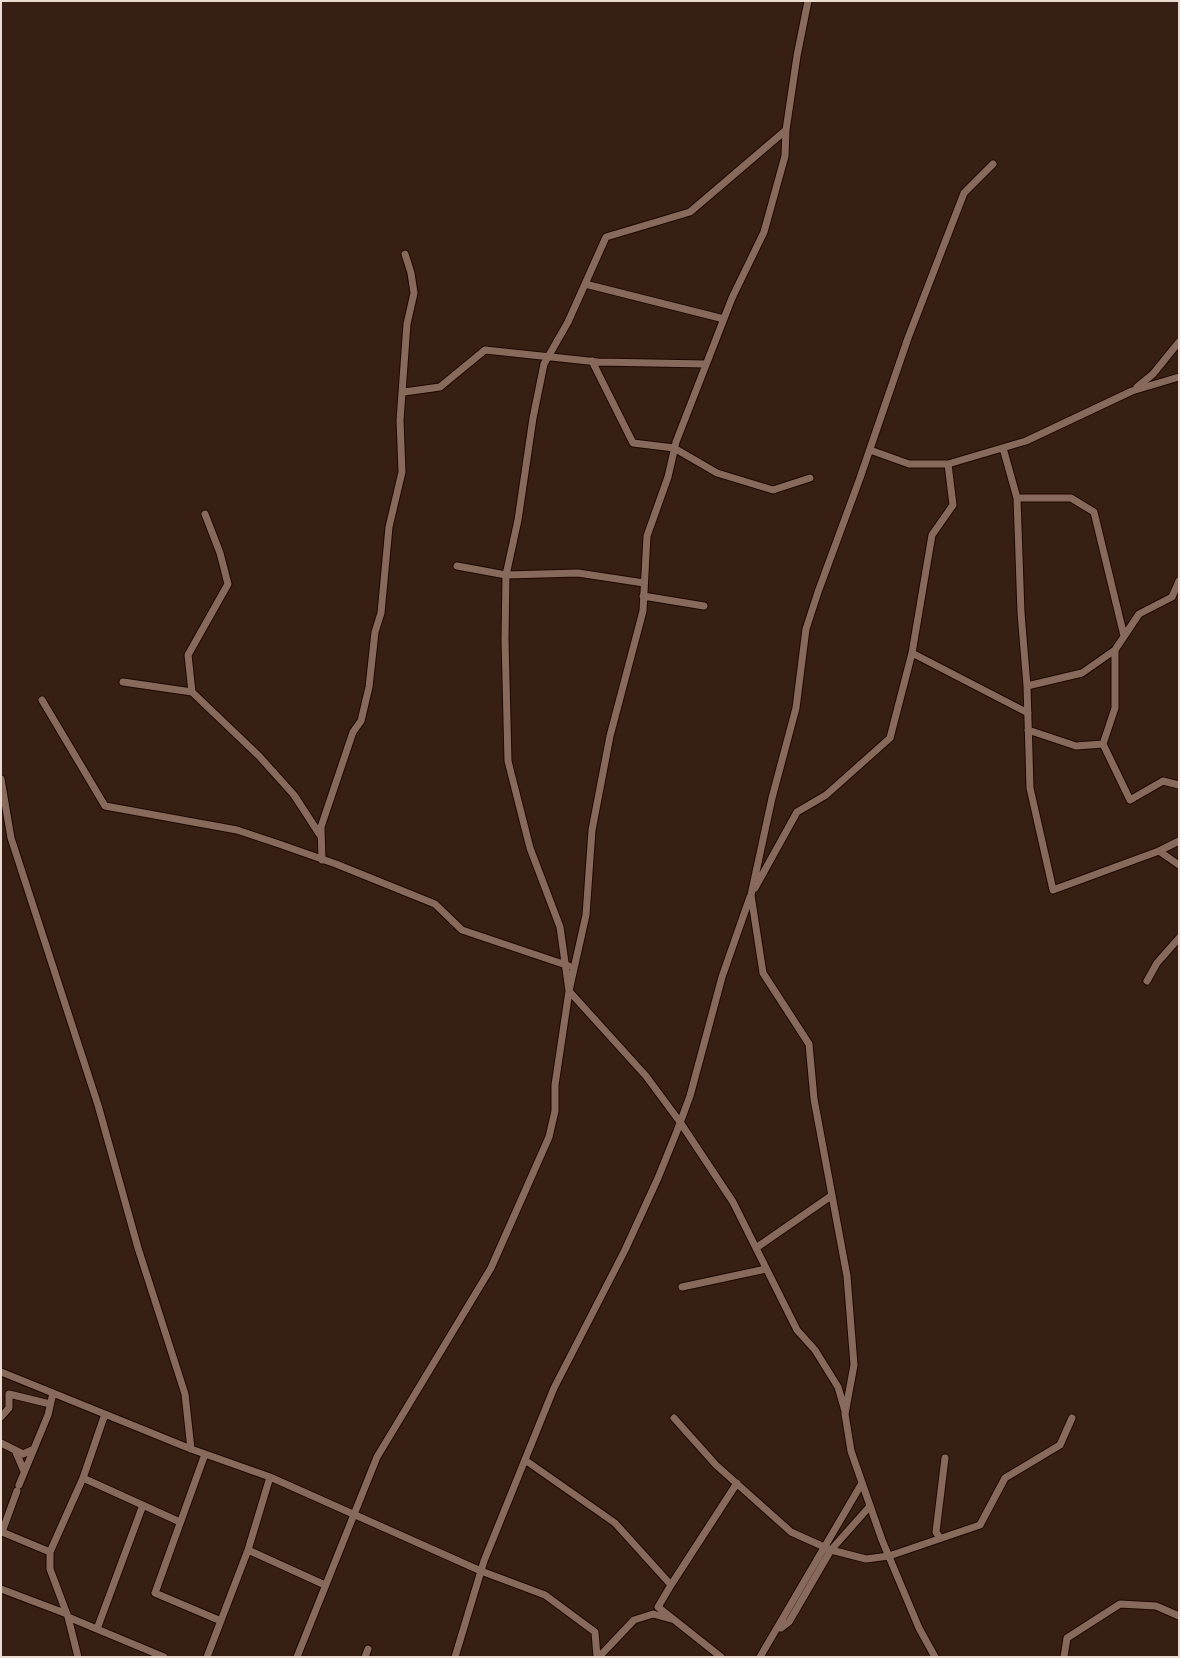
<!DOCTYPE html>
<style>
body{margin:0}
#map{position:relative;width:1180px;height:1658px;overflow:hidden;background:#381f13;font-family:"Sofia Sans Condensed",sans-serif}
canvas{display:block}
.frame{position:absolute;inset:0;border:2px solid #ecdbd3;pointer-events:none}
</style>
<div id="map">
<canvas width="1180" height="1658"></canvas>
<div class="frame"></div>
</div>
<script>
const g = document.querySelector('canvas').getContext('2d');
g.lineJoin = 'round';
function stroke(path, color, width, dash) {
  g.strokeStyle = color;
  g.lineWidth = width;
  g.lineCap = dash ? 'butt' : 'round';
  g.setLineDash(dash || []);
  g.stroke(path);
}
const street = new Path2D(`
 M 786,130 L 690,212 L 606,237 L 568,322 L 544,364 L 533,418 L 518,520 L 506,575 L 505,639 L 508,761 L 530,848 L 560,927 L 569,991 L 646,1076 L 680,1122 L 733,1202 L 797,1330 L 815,1350 L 838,1387 L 845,1411
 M 585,284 L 724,319
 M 592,361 L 633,443 L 674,448 L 717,473 L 773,490 L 810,478
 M 1137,387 L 1153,374 L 1179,342
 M 404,392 L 440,387 L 485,350 L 598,362 L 706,364
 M 1003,448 L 1017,498
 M 870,450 L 909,464 L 948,464 L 1026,441 L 1132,391 L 1179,377
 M 205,514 L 220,553 L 228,584 L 188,655 L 192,692 L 259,756 L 294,795 L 320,835
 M 457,566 L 506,575 L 578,573 L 644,583
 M 1179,581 L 1172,597 L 1139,614 L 1115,650 L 1082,673 L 1027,686 L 1030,788 L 1053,890 L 1159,851 L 1179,841
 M 643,596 L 704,606
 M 912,653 L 1028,713
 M 123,682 L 192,692
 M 1027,686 L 1021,613 L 1017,498 L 1071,498 L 1094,512 L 1124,636
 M 42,700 L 105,806 L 237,830 L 279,844 L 336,864 L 435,904 L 462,930 L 569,966
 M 1028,730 L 1076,746 L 1103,744 L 1130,800 L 1163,781 L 1179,785
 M 1103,744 L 1115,708 L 1115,650
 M 1,779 L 11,838 L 98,1105 L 138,1248 L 185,1394 L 191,1449
 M 1159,851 L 1179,865
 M 322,860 L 321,827 L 353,732 L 361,721 L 369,687 L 375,632 L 381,613 L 389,527 L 402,472 L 400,420 L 407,324 L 414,293 L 411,273 L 405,254
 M 755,888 L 797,812 L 826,795 L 890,738 L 912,653 L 932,535 L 953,505 L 948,464
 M 1147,981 L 1157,963 L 1179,938
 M 756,1248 L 831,1196
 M 682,1287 L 766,1269
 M 1,1372 L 191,1449 L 270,1477 L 481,1571 L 545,1595 L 595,1632 L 597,1657
 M 105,1414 L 83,1478 L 180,1522
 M 1,1417 L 9,1408 L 9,1394 L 50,1404
 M 674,1418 L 716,1465 L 791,1532 L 831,1550 L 866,1559 L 889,1556 L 980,1525 L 1005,1478 L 1060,1445 L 1072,1418
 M 1,1443 L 23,1454 L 34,1449
 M 15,1450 L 24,1471
 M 205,1454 L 155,1593 L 221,1621
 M 525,1460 L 615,1523 L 671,1585 L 658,1607 L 721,1657
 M 19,1485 L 48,1415 L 53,1393
 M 17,1491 L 2,1532 L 50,1552 L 83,1478
 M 940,1538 L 936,1532 L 945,1458
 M 248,1550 L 270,1477
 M 50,1552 L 50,1569 L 68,1617 L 164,1657
 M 671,1585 L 737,1483
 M 1,1589 L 67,1614
 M 68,1617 L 78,1657
 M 781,1628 L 789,1622 L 831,1550 L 870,1506
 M 97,1629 L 143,1505
 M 207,1657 L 248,1550 L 325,1585
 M 297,1657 L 377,1457 L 491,1268 L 549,1137 L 555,1111 L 555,1085 L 569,991 L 586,915 L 592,830 L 610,736 L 643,611 L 647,536 L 668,477 L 676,442 L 732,298 L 764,232 L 785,156 L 786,130 L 797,56 L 808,1
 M 365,1657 L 368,1649
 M 455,1657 L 484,1561 L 554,1388 L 625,1250 L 658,1178 L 677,1131 L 690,1096 L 722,977 L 750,897
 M 599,1657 L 634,1620 L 653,1614 L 671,1619
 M 760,1657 L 862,1483
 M 935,1657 L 919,1628 L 882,1540 L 851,1451 L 845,1414 L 854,1365 L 847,1276 L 814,1099 L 809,1044 L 763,973 L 751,895 L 772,798 L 796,708 L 806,629 L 818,592 L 860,478 L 908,338 L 964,193 L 993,164
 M 1064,1657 L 1067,1638 L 1120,1604 L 1156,1606 L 1179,1616`);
stroke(street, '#1e0801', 9);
stroke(street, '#876a5b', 7);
</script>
